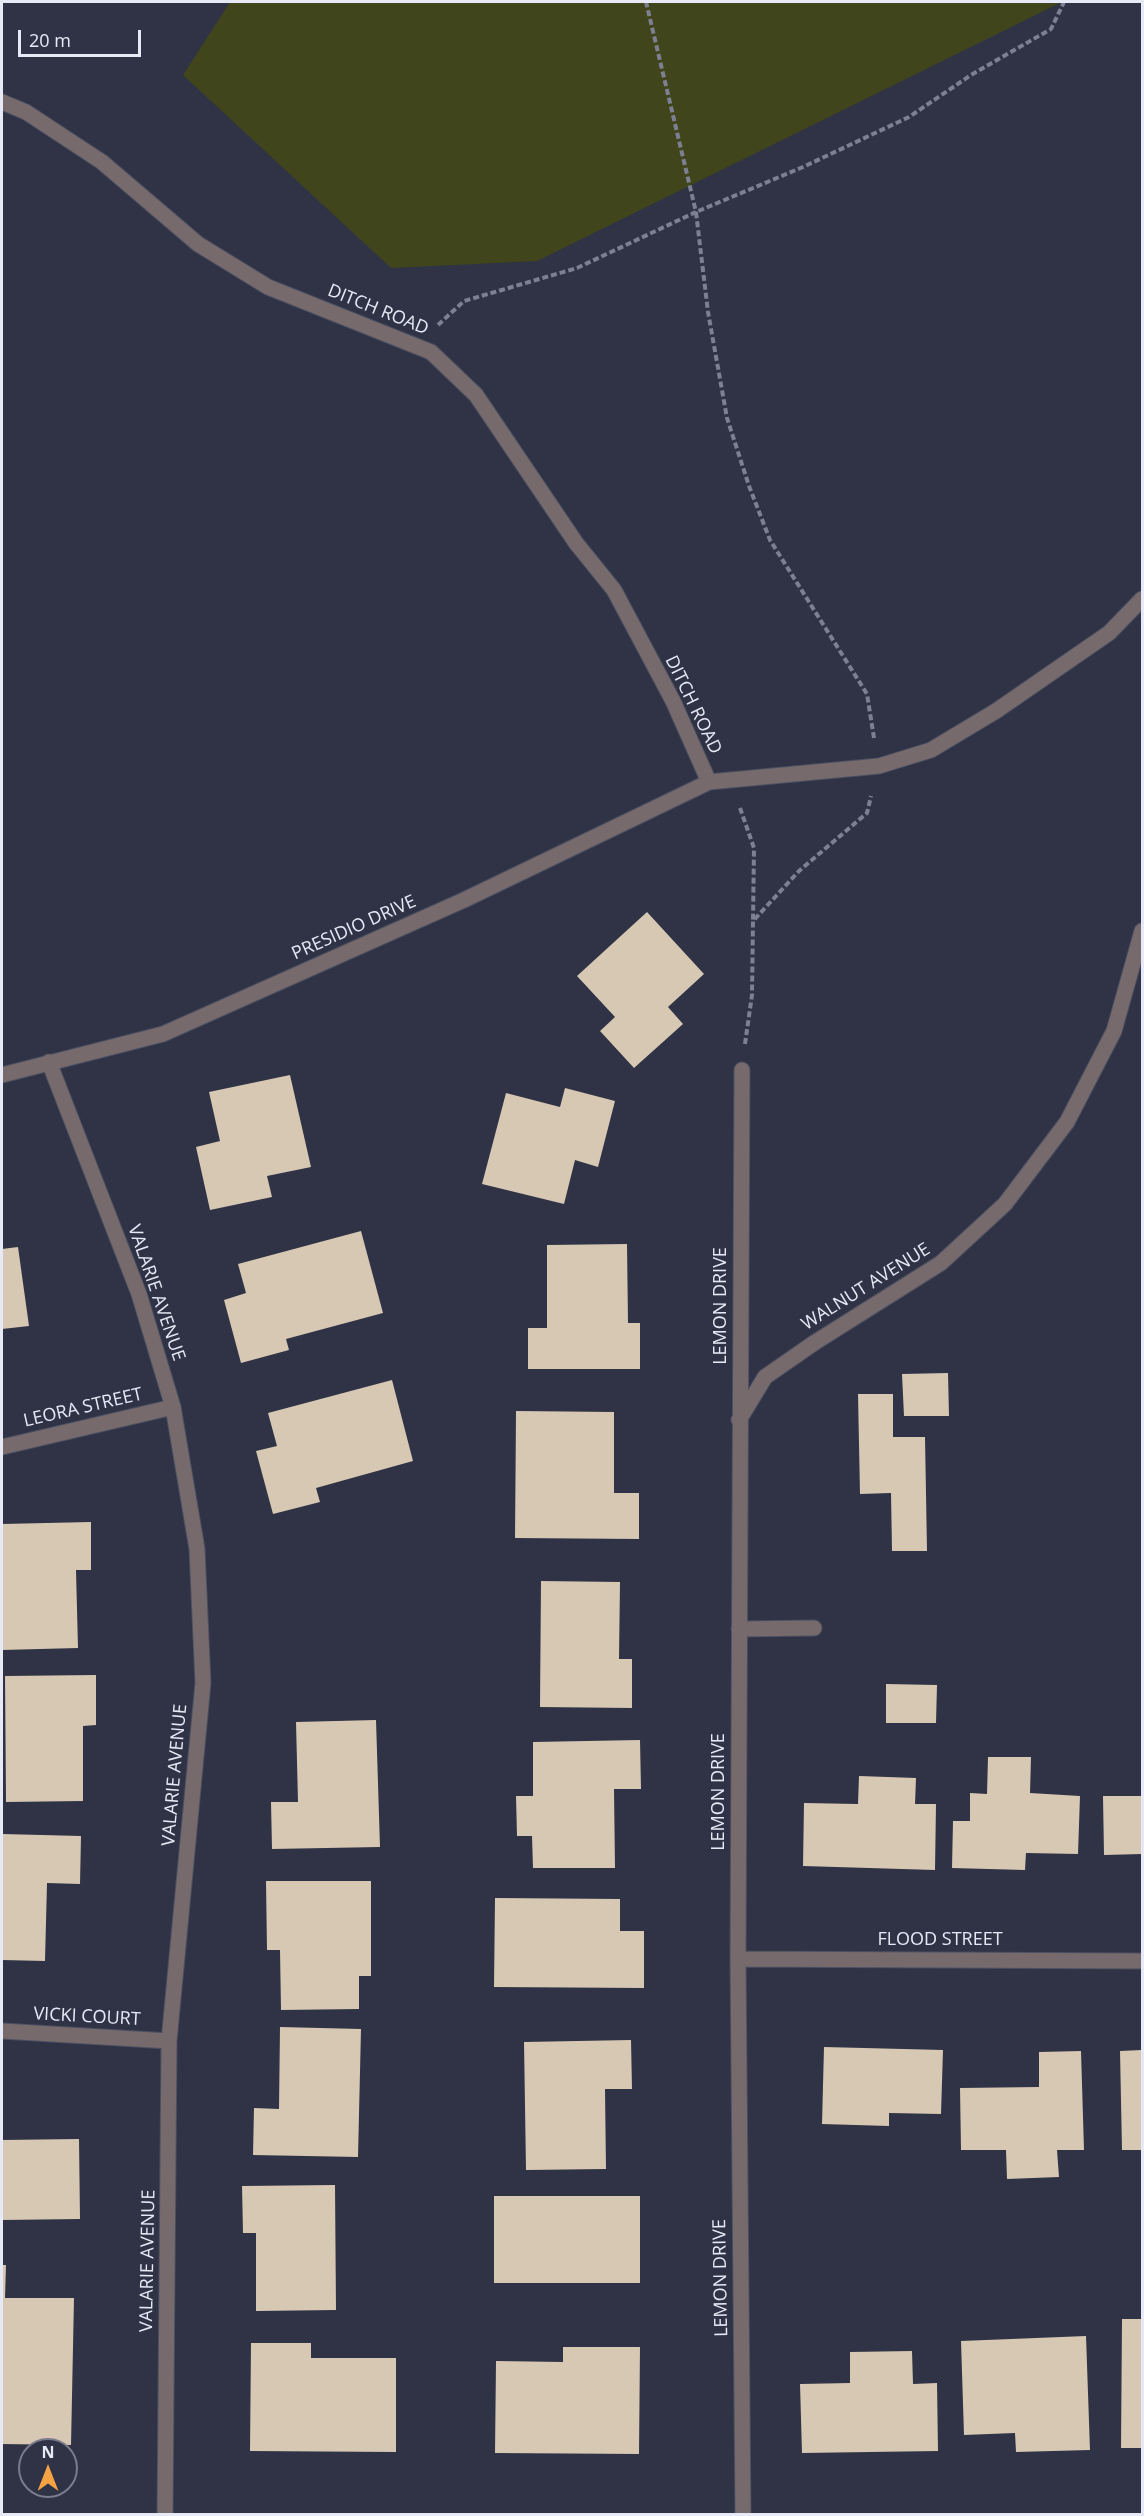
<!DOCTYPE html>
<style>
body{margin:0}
#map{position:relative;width:1144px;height:2516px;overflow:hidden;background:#2f3345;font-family:"Open Sans",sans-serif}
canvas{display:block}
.frame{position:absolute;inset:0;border:3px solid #e7eaf6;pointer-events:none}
.north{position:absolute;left:18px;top:2438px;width:60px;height:60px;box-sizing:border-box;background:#2f3345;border:2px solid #797c8c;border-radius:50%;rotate:0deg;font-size:16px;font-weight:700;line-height:24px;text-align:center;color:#e7eaf6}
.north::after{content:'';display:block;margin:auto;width:21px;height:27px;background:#f5a345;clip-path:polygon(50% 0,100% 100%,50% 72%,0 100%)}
.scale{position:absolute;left:18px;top:30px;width:123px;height:27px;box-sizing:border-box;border:3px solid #e7eaf6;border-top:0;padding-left:8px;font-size:18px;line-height:21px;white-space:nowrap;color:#e7eaf6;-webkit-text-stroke:4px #2f3345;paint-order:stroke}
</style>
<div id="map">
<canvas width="1144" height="2516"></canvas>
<div class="frame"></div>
<div class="north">N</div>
<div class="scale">20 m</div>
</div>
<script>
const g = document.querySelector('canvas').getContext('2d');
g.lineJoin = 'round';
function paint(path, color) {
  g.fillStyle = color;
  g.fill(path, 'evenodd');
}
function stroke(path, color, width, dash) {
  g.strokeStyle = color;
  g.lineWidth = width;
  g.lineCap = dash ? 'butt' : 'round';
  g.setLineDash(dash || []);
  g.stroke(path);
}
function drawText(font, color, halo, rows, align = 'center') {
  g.font = font + ' "Open Sans",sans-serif';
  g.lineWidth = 6;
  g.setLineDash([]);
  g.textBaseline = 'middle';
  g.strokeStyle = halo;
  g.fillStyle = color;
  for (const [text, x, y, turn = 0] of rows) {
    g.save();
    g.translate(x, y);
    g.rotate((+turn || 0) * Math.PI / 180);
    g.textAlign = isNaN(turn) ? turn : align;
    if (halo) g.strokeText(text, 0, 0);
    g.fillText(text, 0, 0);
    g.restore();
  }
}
paint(new Path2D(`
 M 230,2 L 1062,2 L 537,261 L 391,268 L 183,75 Z`), '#41451c');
paint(new Path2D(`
 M 647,912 L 704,974 L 668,1007 L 683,1024 L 634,1068 L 600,1031 L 615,1017 L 577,976 Z
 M 290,1075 L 311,1167 L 267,1176 L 272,1197 L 210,1210 L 196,1147 L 220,1141 L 209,1092 Z
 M 565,1088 L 615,1101 L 598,1167 L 575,1160 L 564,1204 L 482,1184 L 506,1093 L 560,1107 Z
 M 361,1231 L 383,1313 L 286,1339 L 289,1350 L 241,1363 L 224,1300 L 246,1293 L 238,1264 Z
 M 627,1244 L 628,1323 L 640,1323 L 640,1369 L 528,1369 L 528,1328 L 547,1328 L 547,1245 Z
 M 18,1247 L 29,1326 L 2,1329 L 2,1249 Z
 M 948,1373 L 949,1416 L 904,1416 L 902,1374 Z
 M 392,1380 L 413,1461 L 316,1488 L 320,1502 L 273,1514 L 256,1451 L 277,1446 L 268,1413 Z
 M 858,1394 L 893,1394 L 893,1437 L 925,1437 L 927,1551 L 892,1551 L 891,1493 L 860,1494 Z
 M 516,1411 L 614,1412 L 614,1493 L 639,1493 L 639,1539 L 515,1538 Z
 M 91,1522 L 91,1570 L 76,1570 L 78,1648 L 2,1650 L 2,1524 Z
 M 541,1581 L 620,1582 L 619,1659 L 632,1659 L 632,1708 L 540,1707 Z
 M 96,1675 L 96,1725 L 83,1726 L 83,1801 L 6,1802 L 5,1676 Z
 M 886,1684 L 937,1685 L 936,1723 L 886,1723 Z
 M 376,1720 L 380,1847 L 272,1849 L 271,1802 L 298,1802 L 296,1722 Z
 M 640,1740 L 641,1789 L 614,1789 L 615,1868 L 533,1868 L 532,1836 L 517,1836 L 516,1796 L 533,1796 L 533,1742 Z
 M 988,1757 L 1031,1757 L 1030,1793 L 1080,1796 L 1078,1854 L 1026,1853 L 1025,1870 L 952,1868 L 953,1821 L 970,1821 L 970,1793 L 987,1794 Z
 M 859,1776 L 916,1778 L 915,1804 L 936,1804 L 935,1870 L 803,1866 L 804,1803 L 858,1804 Z
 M 1103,1796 L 1142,1796 L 1142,1854 L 1104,1855 Z
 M 2,1834 L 81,1836 L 80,1884 L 47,1883 L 45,1961 L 2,1960 Z
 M 266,1881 L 371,1881 L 371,1976 L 359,1976 L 359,2009 L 281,2010 L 280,1950 L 267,1950 Z
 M 495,1898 L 620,1899 L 620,1931 L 644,1931 L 644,1988 L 494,1987 Z
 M 280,2027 L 361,2029 L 358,2157 L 253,2155 L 254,2108 L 279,2109 Z
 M 631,2040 L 632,2089 L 605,2089 L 606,2169 L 526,2170 L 524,2042 Z
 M 824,2047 L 943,2050 L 941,2114 L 889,2113 L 889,2126 L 822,2124 Z
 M 1142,2050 L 1142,2150 L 1122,2150 L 1120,2051 Z
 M 1081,2051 L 1084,2150 L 1057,2150 L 1059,2177 L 1007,2179 L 1006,2150 L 961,2150 L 960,2088 L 1039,2087 L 1039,2052 Z
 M 79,2139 L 80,2219 L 2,2220 L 2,2140 Z
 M 335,2185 L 336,2310 L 256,2311 L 256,2233 L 243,2233 L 242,2186 Z
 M 494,2196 L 640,2196 L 640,2283 L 494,2283 Z
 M 2,2265 L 6,2265 L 5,2298 L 74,2298 L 71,2445 L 2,2444 Z
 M 1122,2319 L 1142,2319 L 1142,2448 L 1121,2448 Z
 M 1086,2336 L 1090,2450 L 1016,2452 L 1015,2433 L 964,2435 L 961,2341 Z
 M 251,2343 L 311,2343 L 311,2358 L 396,2358 L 396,2452 L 250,2451 Z
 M 563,2347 L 640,2347 L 639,2454 L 495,2453 L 496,2361 L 563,2362 Z
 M 912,2351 L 913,2384 L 937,2383 L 938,2451 L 802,2453 L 800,2384 L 850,2383 L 850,2352 Z`), '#d7c8b4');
const service = new Path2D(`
 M 739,1629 L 814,1628`);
const minor = new Path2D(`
 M 2,102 L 26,112 L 102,162 L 198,244 L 268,287 L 431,352 L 476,395 L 576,543 L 614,590 L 673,701 L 709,782
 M 49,1062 L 139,1294 L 173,1407 L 197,1549 L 203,1683 L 169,2041 L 165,2514
 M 742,1070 L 738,1959 L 743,2514
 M 2,1075 L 163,1034 L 464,900 L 709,782 L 879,766 L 931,750 L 996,711 L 1109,633 L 1142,599
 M 2,1447 L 173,1407
 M 738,1959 L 1142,1961
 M 2,2031 L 169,2041`);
const tertiary = new Path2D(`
 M 739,1420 L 765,1377 L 814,1343 L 941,1263 L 1005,1204 L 1067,1122 L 1114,1031 L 1142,931`);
stroke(service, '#4c5061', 17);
stroke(minor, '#4c5061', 17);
stroke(tertiary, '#4c5061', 17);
stroke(new Path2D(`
 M 438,325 L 464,301 L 577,268 L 696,212 L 646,2
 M 874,738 L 867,694 L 770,540 L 749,486 L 727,418 L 708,312 L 696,212 L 803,167 L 909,117 L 971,75 L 1051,29 L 1064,2
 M 740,808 L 754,848 L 753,921
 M 745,1044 L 752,995 L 753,921 L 799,871 L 867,813 L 871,796`), '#7d8090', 4, [6, 3]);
stroke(service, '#766a6d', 15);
stroke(minor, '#766a6d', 15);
stroke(tertiary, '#766a6d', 15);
drawText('18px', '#e7eaf6', '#2f3345', [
 ["DITCH ROAD",378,310,22],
 ["DITCH ROAD",693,705,64],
 ["PRESIDIO DRIVE",354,928,-24],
 ["WALNUT AVENUE",866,1287,-32],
 ["VALARIE AVENUE",156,1293,71],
 ["LEMON DRIVE",721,1306,-90],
 ["LEORA STREET",83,1408,-13],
 ["VALARIE AVENUE",175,1775,-85],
 ["LEMON DRIVE",719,1792,-90],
 ["FLOOD STREET",940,1940],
 ["VICKI COURT",87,2017,3],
 ["VALARIE AVENUE",148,2261,-89],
 ["LEMON DRIVE",721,2278,-91]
]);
</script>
